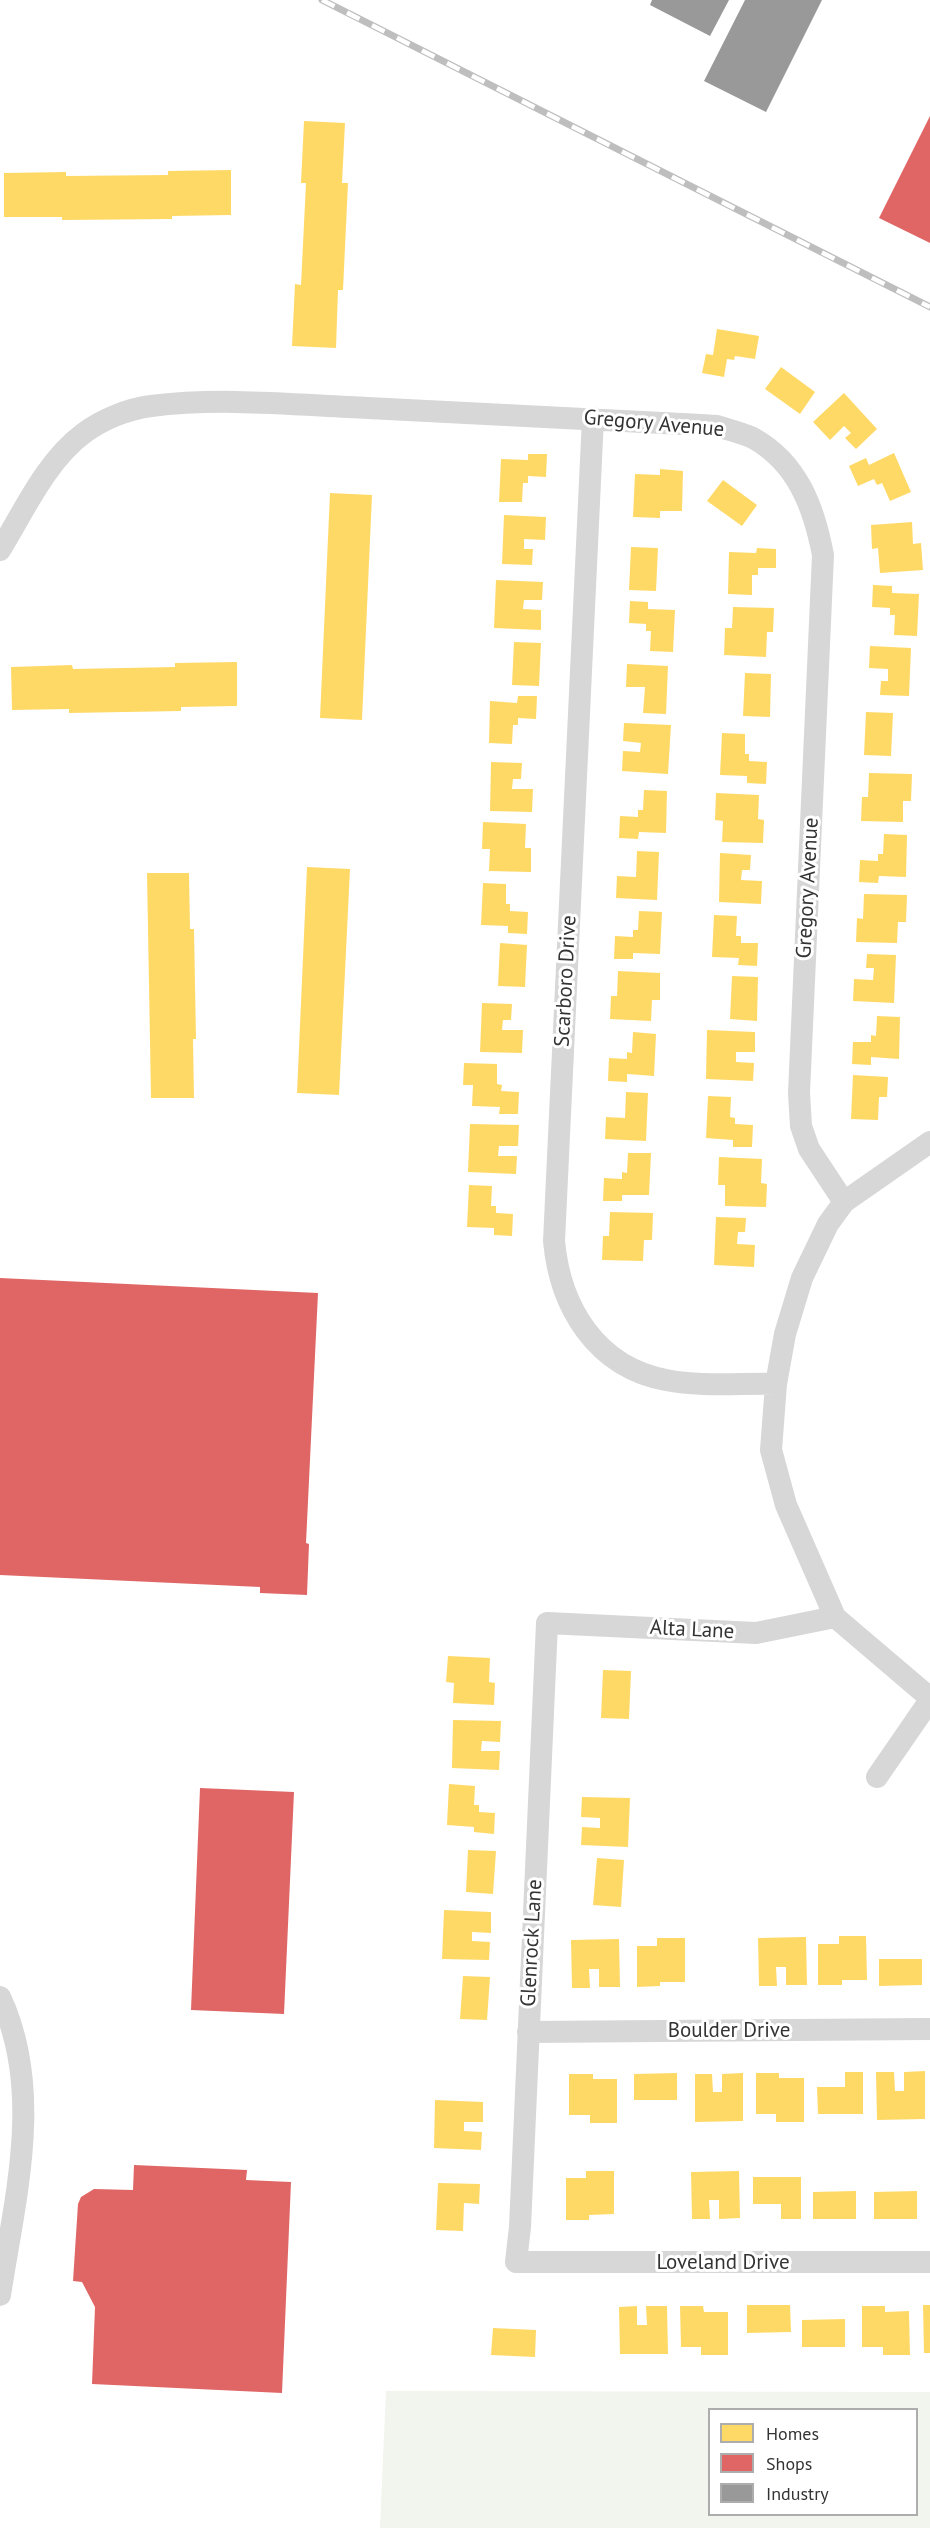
<!DOCTYPE html>
<style>
body{margin:0}
#map{position:relative;width:930px;height:2528px;overflow:hidden;background:#fff;font-family:"PT Sans",sans-serif}
canvas{display:block}
.legend{position:absolute;left:708px;top:2408px;width:210px;height:108px;box-sizing:border-box;background:#fff;border:2px solid #adadad;margin:0;padding:8px 10px;list-style:none;font-size:18px;color:#333}
.legend li{display:flex;align-items:center;gap:12px;height:30px}
.legend b{width:30px;border:2px solid #adadad}
</style>
<div id="map">
<canvas width="930" height="2528"></canvas>
<ul class="legend">
<li><b style="height:16px;background:#ffd966"></b>Homes</li>
<li><b style="height:16px;background:#e06666"></b>Shops</li>
<li><b style="height:16px;background:#999"></b>Industry</li>
</ul>
</div>
<script>
const g = document.querySelector('canvas').getContext('2d');
g.lineJoin = 'round';
function paint(path, color) {
  g.fillStyle = color;
  g.fill(path, 'evenodd');
}
function stroke(path, color, width, dash) {
  g.strokeStyle = color;
  g.lineWidth = width;
  g.lineCap = dash ? 'butt' : 'round';
  g.setLineDash(dash || []);
  g.stroke(path);
}
function drawText(font, color, halo, rows, align = 'center') {
  g.font = font + ' "PT Sans",sans-serif';
  g.lineWidth = 6;
  g.setLineDash([]);
  g.textBaseline = 'middle';
  g.strokeStyle = halo;
  g.fillStyle = color;
  for (const [text, x, y, turn = 0] of rows) {
    g.save();
    g.translate(x, y);
    g.rotate((+turn || 0) * Math.PI / 180);
    g.textAlign = isNaN(turn) ? turn : align;
    if (halo) g.strokeText(text, 0, 0);
    g.fillText(text, 0, 0);
    g.restore();
  }
}
paint(new Path2D(`
 M 386,2391 L 930,2392 L 930,2528 L 380,2528 ZM 710,2410 L 916,2410 L 916,2514 L 710,2514 Z`), '#f1f5ed');
paint(new Path2D(`
 M 304,121 L 345,123 L 342,183 L 348,183 L 343,290 L 338,290 L 336,348 L 292,346 L 295,284 L 301,285 L 306,183 L 301,183 Z
 M 231,170 L 231,215 L 172,216 L 172,219 L 62,220 L 62,217 L 4,217 L 4,173 L 66,172 L 66,176 L 168,175 L 168,171 Z
 M 717,329 L 759,336 L 755,359 L 735,356 L 734,360 L 727,359 L 724,377 L 702,373 L 706,354 L 713,355 Z
 M 781,367 L 815,392 L 800,414 L 765,389 Z
 M 844,393 L 877,429 L 856,449 L 845,438 L 851,433 L 844,426 L 830,440 L 813,422 Z
 M 894,453 L 911,492 L 890,501 L 882,483 L 877,485 L 874,479 L 858,486 L 849,466 L 866,458 L 869,465 Z
 M 528,454 L 547,454 L 546,477 L 528,476 L 528,483 L 523,483 L 522,502 L 499,502 L 501,459 L 528,460 Z
 M 660,469 L 683,471 L 682,511 L 660,511 L 660,518 L 633,517 L 635,474 L 660,475 Z
 M 723,480 L 757,505 L 742,526 L 707,501 Z
 M 330,493 L 372,495 L 362,720 L 320,718 Z
 M 504,515 L 546,517 L 545,540 L 524,539 L 524,549 L 533,549 L 532,565 L 502,564 Z
 M 912,522 L 913,544 L 921,543 L 923,570 L 880,573 L 878,548 L 872,549 L 871,525 Z
 M 631,547 L 658,548 L 656,591 L 629,590 Z
 M 757,548 L 776,549 L 776,568 L 758,568 L 758,575 L 752,575 L 752,595 L 728,594 L 729,552 L 756,553 Z
 M 496,580 L 543,582 L 542,600 L 524,600 L 523,609 L 541,610 L 541,630 L 494,628 Z
 M 873,585 L 892,586 L 892,593 L 919,594 L 917,636 L 894,635 L 895,615 L 890,615 L 890,608 L 872,607 Z
 M 630,601 L 648,602 L 648,609 L 675,610 L 673,652 L 650,651 L 651,631 L 646,631 L 646,624 L 629,623 Z
 M 733,607 L 774,608 L 773,632 L 767,632 L 766,657 L 724,655 L 725,628 L 732,628 Z
 M 514,642 L 541,643 L 539,686 L 512,685 Z
 M 870,646 L 911,648 L 909,696 L 880,695 L 881,681 L 888,681 L 888,669 L 869,668 Z
 M 237,662 L 237,706 L 181,707 L 181,711 L 69,713 L 69,709 L 12,710 L 11,667 L 72,665 L 73,669 L 175,667 L 175,663 Z
 M 627,664 L 668,666 L 666,714 L 643,713 L 645,687 L 626,687 Z
 M 745,673 L 771,674 L 770,717 L 743,716 Z
 M 518,696 L 537,696 L 536,719 L 518,718 L 518,725 L 513,725 L 512,744 L 489,743 L 490,701 L 517,703 Z
 M 866,712 L 893,713 L 891,756 L 864,755 Z
 M 624,723 L 671,725 L 668,774 L 622,771 L 623,751 L 640,752 L 641,743 L 623,741 Z
 M 722,733 L 745,734 L 745,754 L 749,754 L 749,761 L 767,762 L 766,784 L 747,783 L 747,776 L 720,775 Z
 M 491,762 L 522,763 L 521,779 L 513,779 L 512,789 L 533,789 L 532,812 L 490,811 Z
 M 869,773 L 912,774 L 911,801 L 903,801 L 903,822 L 861,821 L 862,797 L 868,797 Z
 M 644,790 L 667,791 L 666,833 L 639,832 L 638,839 L 619,838 L 620,816 L 638,817 L 638,810 L 643,810 Z
 M 716,793 L 759,795 L 758,819 L 764,820 L 763,843 L 722,842 L 723,821 L 715,820 Z
 M 483,822 L 526,824 L 525,848 L 531,848 L 531,872 L 489,871 L 490,849 L 482,849 Z
 M 884,834 L 907,835 L 906,877 L 879,876 L 878,883 L 859,882 L 860,860 L 878,861 L 878,854 L 883,854 Z
 M 637,851 L 659,852 L 657,900 L 616,898 L 617,876 L 636,877 Z
 M 720,853 L 751,855 L 750,870 L 742,870 L 741,880 L 762,881 L 761,904 L 719,902 Z
 M 307,867 L 350,869 L 339,1095 L 297,1093 Z
 M 147,873 L 189,873 L 190,929 L 194,929 L 196,1039 L 193,1039 L 194,1098 L 151,1098 Z
 M 483,883 L 506,884 L 506,904 L 510,904 L 510,911 L 528,912 L 527,934 L 508,933 L 508,926 L 481,925 Z
 M 864,894 L 907,895 L 906,922 L 898,922 L 897,943 L 856,942 L 857,918 L 863,919 Z
 M 639,911 L 662,912 L 660,954 L 633,953 L 633,959 L 614,959 L 615,936 L 633,937 L 633,930 L 638,930 Z
 M 714,915 L 737,916 L 736,936 L 741,936 L 741,943 L 758,943 L 757,966 L 738,965 L 739,958 L 712,957 Z
 M 500,943 L 527,945 L 525,987 L 498,986 Z
 M 867,954 L 896,955 L 894,1003 L 853,1001 L 854,979 L 873,980 L 874,968 L 866,968 Z
 M 618,971 L 660,973 L 660,1000 L 652,1000 L 651,1021 L 610,1019 L 611,996 L 617,996 Z
 M 732,976 L 758,977 L 757,1021 L 730,1019 Z
 M 482,1003 L 512,1004 L 511,1020 L 503,1020 L 502,1030 L 523,1030 L 522,1053 L 480,1052 Z
 M 877,1016 L 900,1017 L 899,1059 L 871,1057 L 871,1065 L 852,1064 L 853,1042 L 871,1042 L 871,1035 L 876,1036 Z
 M 707,1030 L 755,1032 L 755,1052 L 736,1052 L 736,1062 L 754,1063 L 753,1081 L 706,1079 Z
 M 633,1032 L 656,1034 L 654,1076 L 627,1074 L 627,1082 L 608,1081 L 609,1058 L 627,1059 L 627,1052 L 632,1053 Z
 M 464,1063 L 497,1064 L 497,1084 L 502,1085 L 501,1091 L 519,1092 L 518,1114 L 499,1114 L 500,1107 L 472,1106 L 473,1085 L 463,1085 Z
 M 853,1075 L 888,1077 L 887,1097 L 879,1097 L 878,1120 L 851,1119 Z
 M 626,1092 L 648,1093 L 646,1141 L 605,1139 L 606,1117 L 625,1118 Z
 M 708,1096 L 731,1097 L 730,1117 L 735,1118 L 735,1124 L 753,1125 L 752,1147 L 733,1147 L 733,1140 L 706,1138 Z
 M 470,1124 L 519,1125 L 518,1146 L 499,1146 L 498,1156 L 517,1156 L 516,1174 L 468,1172 Z
 M 628,1153 L 651,1153 L 649,1195 L 622,1195 L 622,1201 L 603,1201 L 604,1178 L 622,1179 L 622,1172 L 627,1173 Z
 M 719,1157 L 762,1159 L 761,1183 L 767,1184 L 766,1207 L 725,1206 L 725,1185 L 718,1185 Z
 M 469,1185 L 492,1186 L 491,1206 L 496,1206 L 496,1213 L 513,1214 L 512,1236 L 494,1235 L 494,1228 L 467,1227 Z
 M 610,1212 L 653,1213 L 652,1240 L 644,1240 L 643,1261 L 602,1260 L 603,1236 L 609,1236 Z
 M 716,1217 L 746,1218 L 745,1232 L 738,1232 L 737,1244 L 755,1245 L 754,1267 L 714,1265 Z
 M 448,1656 L 490,1658 L 489,1682 L 495,1683 L 494,1705 L 453,1703 L 454,1683 L 446,1682 Z
 M 603,1670 L 631,1671 L 629,1719 L 601,1718 Z
 M 453,1720 L 501,1721 L 500,1742 L 482,1741 L 481,1751 L 500,1751 L 499,1770 L 452,1768 Z
 M 449,1784 L 475,1786 L 474,1805 L 479,1805 L 479,1812 L 495,1813 L 494,1834 L 474,1832 L 474,1827 L 447,1825 Z
 M 582,1797 L 630,1798 L 628,1847 L 581,1845 L 582,1827 L 600,1828 L 600,1818 L 581,1817 Z
 M 468,1850 L 496,1851 L 493,1894 L 466,1892 Z
 M 597,1858 L 624,1860 L 621,1907 L 593,1905 Z
 M 444,1910 L 491,1912 L 491,1933 L 472,1932 L 472,1941 L 490,1942 L 489,1960 L 442,1959 Z
 M 839,1936 L 866,1936 L 867,1980 L 842,1980 L 842,1985 L 818,1985 L 818,1944 L 839,1944 Z
 M 806,1937 L 807,1985 L 786,1985 L 786,1967 L 776,1967 L 777,1986 L 759,1986 L 758,1938 Z
 M 657,1938 L 685,1938 L 685,1982 L 660,1982 L 660,1986 L 637,1987 L 637,1946 L 657,1946 Z
 M 619,1939 L 620,1987 L 599,1987 L 599,1969 L 589,1969 L 590,1988 L 572,1988 L 571,1940 Z
 M 879,1959 L 922,1959 L 922,1985 L 879,1986 Z
 M 463,1976 L 490,1977 L 487,2020 L 460,2019 Z
 M 925,2071 L 925,2119 L 877,2120 L 876,2072 L 894,2072 L 895,2091 L 904,2091 L 904,2072 Z
 M 845,2072 L 863,2072 L 863,2114 L 818,2114 L 817,2087 L 845,2087 Z
 M 677,2073 L 677,2100 L 634,2100 L 634,2074 Z
 M 743,2073 L 743,2121 L 695,2122 L 695,2074 L 712,2074 L 713,2092 L 722,2092 L 722,2074 Z
 M 756,2073 L 779,2073 L 779,2078 L 804,2078 L 804,2122 L 776,2122 L 776,2114 L 756,2114 Z
 M 569,2074 L 593,2074 L 593,2079 L 617,2079 L 617,2123 L 590,2123 L 590,2115 L 569,2115 Z
 M 435,2100 L 483,2102 L 483,2122 L 464,2122 L 464,2131 L 482,2132 L 481,2150 L 434,2148 Z
 M 586,2171 L 614,2171 L 614,2214 L 589,2215 L 589,2220 L 566,2220 L 566,2178 L 586,2178 Z
 M 739,2171 L 740,2218 L 719,2219 L 719,2200 L 709,2200 L 710,2219 L 692,2219 L 691,2172 Z
 M 753,2177 L 801,2177 L 801,2219 L 781,2219 L 781,2204 L 753,2204 Z
 M 438,2183 L 480,2184 L 479,2204 L 464,2203 L 463,2231 L 436,2230 Z
 M 856,2191 L 856,2219 L 813,2219 L 813,2192 Z
 M 917,2191 L 917,2219 L 874,2219 L 874,2192 Z
 M 747,2305 L 790,2305 L 791,2332 L 747,2333 Z
 M 923,2305 L 930,2305 L 930,2353 L 924,2353 Z
 M 637,2306 L 637,2325 L 647,2325 L 646,2306 L 667,2306 L 668,2354 L 620,2354 L 619,2307 Z
 M 680,2306 L 703,2306 L 704,2312 L 728,2312 L 728,2355 L 701,2355 L 701,2347 L 681,2347 Z
 M 862,2306 L 885,2306 L 885,2312 L 909,2311 L 910,2355 L 883,2355 L 883,2347 L 862,2347 Z
 M 845,2319 L 845,2347 L 802,2347 L 802,2320 Z
 M 493,2328 L 536,2330 L 535,2357 L 491,2355 Z`), '#ffd966');
paint(new Path2D(`
 M 930,116 L 930,243 L 879,218 Z
 M 0,1278 L 318,1293 L 306,1543 L 309,1544 L 307,1595 L 260,1593 L 260,1587 L 0,1575 Z
 M 200,1788 L 294,1792 L 284,2014 L 191,2010 Z
 M 134,2165 L 247,2170 L 246,2180 L 291,2182 L 282,2393 L 92,2384 L 95,2307 L 82,2282 L 73,2281 L 78,2204 L 81,2197 L 94,2189 L 133,2190 Z`), '#e06666');
paint(new Path2D(`
 M 652,0 L 729,0 L 710,36 L 650,5 Z
 M 745,0 L 822,0 L 766,112 L 704,81 Z`), '#999');
stroke(new Path2D(`
 M 593,418 L 554,1241 C 560,1307 596,1367 666,1380 C 701,1387 740,1383 776,1384
 M 0,550 C 24,511 46,461 84,433 C 103,419 128,409 151,406 C 222,397 297,405 368,408 C 485,413 601,419 717,426 C 729,430 742,433 753,438 C 798,463 814,508 823,555 L 799,1093 L 801,1126 L 809,1149 L 844,1202
 M 930,1142 L 844,1202 L 828,1224 L 802,1278 L 785,1334 L 776,1384 L 771,1450 L 786,1505 L 835,1617 L 930,1698
 M 835,1617 L 756,1633 L 547,1623 L 520,2227 L 516,2262 L 930,2262
 M 877,1777 L 930,1700
 M 0,1997 C 44,2091 15,2197 0,2295
 M 528,2032 L 930,2029`), '#d7d7d7', 22);
const rail = new Path2D(`
 M 322,0 L 930,307`);
stroke(rail, '#bebebe', 7);
stroke(rail, '#fff', 4.5, [14]);
drawText('21px', '#333', '#fff', [
 ["Gregory Avenue",654,424,5],
 ["Gregory Avenue",808,888,-87],
 ["Scarboro Drive",566,981,-87],
 ["Alta Lane",692,1630,3],
 ["Glenrock Lane",532,1943,-87],
 ["Boulder Drive",729,2031],
 ["Loveland Drive",723,2263]
]);
</script>
